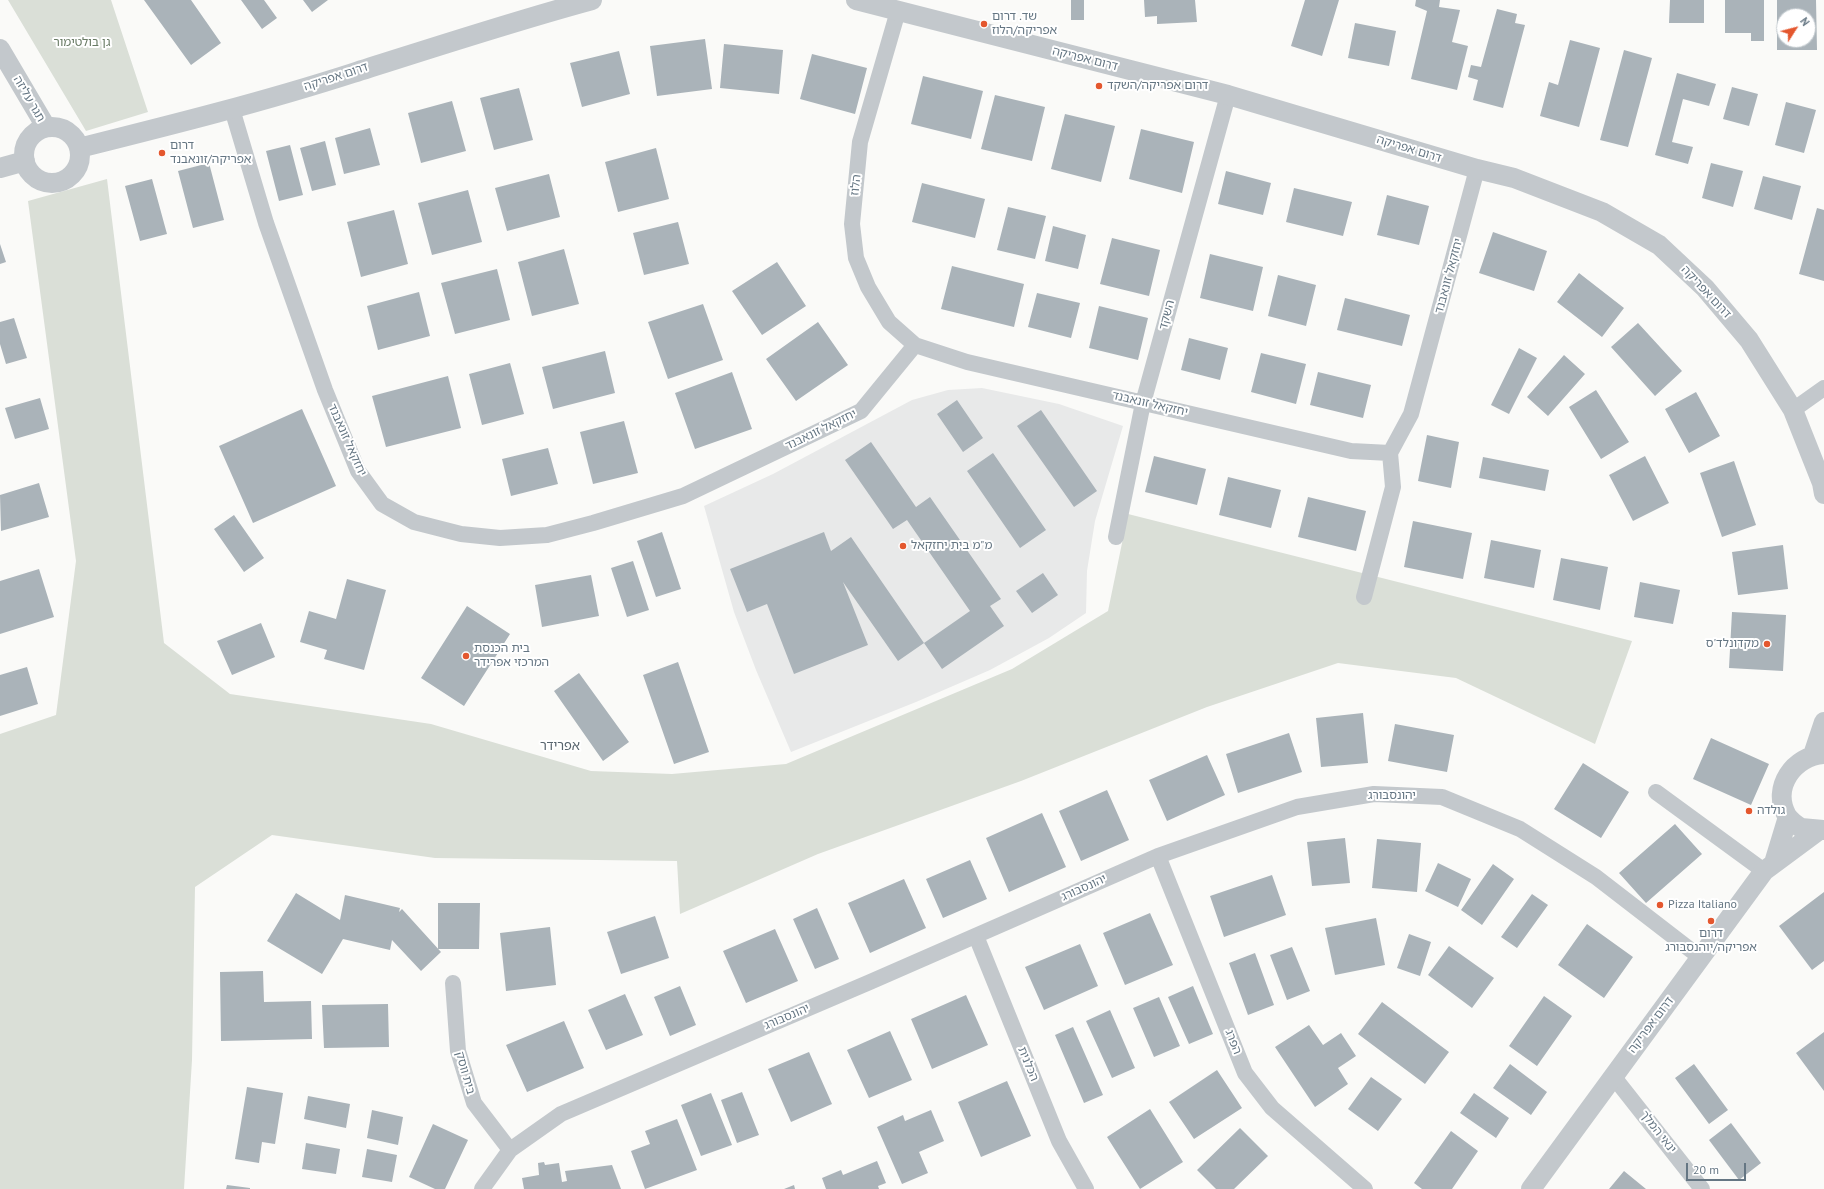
<!DOCTYPE html>
<meta charset="utf-8">
<style>
body{margin:0}
#map{position:relative;width:1824px;height:1189px;overflow:hidden;background:#fafaf8;font-family:"PT Sans",sans-serif}
canvas{display:block}
.north{position:absolute;left:1776px;top:8px;width:40px;height:40px;box-sizing:border-box;background:#fff;border:1px solid #c1c8cd;border-radius:50%;rotate:54deg;font-size:11px;font-weight:700;line-height:16px;text-align:center;color:#657683}
.north::after{content:'';display:block;margin:auto;width:14px;height:18px;background:#e4572e;clip-path:polygon(50% 0,100% 100%,50% 72%,0 100%)}
.scale{position:absolute;left:1686px;top:1163px;width:60px;height:18px;box-sizing:border-box;border:2px solid #657683;border-top:0;padding-left:5px;font-size:12px;line-height:14px;white-space:nowrap;color:#657683;-webkit-text-stroke:3px #fff;paint-order:stroke}
</style>
<div id="map">
<canvas width="1824" height="1189"></canvas>
<div class="north">N</div>
<div class="scale">20 m</div>
</div>
<script>
const g = document.querySelector('canvas').getContext('2d');
g.lineJoin = 'round';
function paint(path, color) {
  g.fillStyle = color;
  g.fill(path, 'evenodd');
}
function stroke(path, color, width, dash) {
  g.strokeStyle = color;
  g.lineWidth = width;
  g.lineCap = dash ? 'butt' : 'round';
  g.setLineDash(dash || []);
  g.stroke(path);
}
function drawText(font, color, halo, rows, align = 'center') {
  g.font = font + ' "PT Sans","Noto Sans Hebrew",sans-serif';
  g.lineWidth = 4;
  g.setLineDash([]);
  g.textBaseline = 'middle';
  g.strokeStyle = halo;
  g.fillStyle = color;
  for (const [text, x, y, turn = 0] of rows) {
    g.save();
    g.translate(x, y);
    g.rotate((+turn || 0) * Math.PI / 180);
    g.textAlign = isNaN(turn) ? turn : align;
    if (halo) g.strokeText(text, 0, 0);
    g.fillText(text, 0, 0);
    g.restore();
  }
}
paint(new Path2D(`
 M 982,388 L 1059,404 L 1123,426 L 1095,521 L 1087,571 L 1086,613 L 1049,638 L 990,670 L 916,702 L 791,752 L 756,670 L 734,612 L 704,506 L 773,474 L 912,400 L 948,390 Z`), '#e8e9e9');
paint(new Path2D(`
 M 8,0 L 111,0 L 148,112 L 86,131 Z
 M 107,179 L 164,643 L 230,694 L 431,724 L 591,771 L 672,774 L 786,764 L 1012,669 L 1108,611 L 1128,514 L 1632,641 L 1595,744 L 1456,678 L 1338,663 L 1207,707 L 1021,781 L 818,854 L 680,914 L 677,861 L 435,858 L 272,835 L 195,887 L 192,1060 L 184,1189 L 0,1189 L 0,734 L 56,715 L 76,561 L 28,201 Z`), '#dadfd7');
paint(new Path2D(`
 M 144,0 L 191,0 L 221,43 L 191,65 Z
 M 241,0 L 264,0 L 277,18 L 262,29 Z
 M 303,0 L 328,0 L 312,12 Z
 M 1071,0 L 1084,0 L 1084,20 L 1071,20 Z
 M 1144,0 L 1195,0 L 1197,22 L 1157,24 L 1157,16 L 1145,17 Z
 M 1305,0 L 1339,0 L 1322,56 L 1291,46 Z
 M 1416,0 L 1440,0 L 1439,7 L 1460,10 L 1452,42 L 1468,46 L 1457,90 L 1411,79 L 1427,11 L 1415,6 Z
 M 1670,0 L 1704,0 L 1704,23 L 1669,23 Z
 M 1725,0 L 1764,0 L 1764,41 L 1751,41 L 1751,33 L 1725,33 Z
 M 1777,0 L 1816,0 L 1817,50 L 1777,50 ZM 1784,16 L 1808,16 L 1808,40 L 1784,40 Z
 M 1497,9 L 1517,14 L 1515,23 L 1525,25 L 1503,108 L 1473,100 L 1478,80 L 1468,77 L 1471,65 L 1481,67 Z
 M 1355,23 L 1396,31 L 1389,66 L 1348,58 Z
 M 705,39 L 712,89 L 657,96 L 650,46 Z
 M 1570,40 L 1600,48 L 1579,127 L 1540,116 L 1549,82 L 1558,85 Z
 M 724,44 L 783,50 L 779,94 L 720,88 Z
 M 1624,50 L 1652,58 L 1628,147 L 1600,140 Z
 M 619,51 L 630,94 L 582,107 L 570,63 Z
 M 812,54 L 867,68 L 855,114 L 800,99 Z
 M 1677,73 L 1716,84 L 1709,106 L 1683,99 L 1672,142 L 1693,147 L 1688,164 L 1655,155 Z
 M 923,76 L 983,91 L 971,139 L 911,124 Z
 M 1732,87 L 1758,94 L 1749,126 L 1723,119 Z
 M 519,88 L 533,140 L 494,150 L 480,98 Z
 M 995,95 L 1045,107 L 1032,161 L 981,149 Z
 M 452,101 L 466,151 L 421,163 L 408,113 Z
 M 1786,102 L 1816,110 L 1804,153 L 1775,145 Z
 M 1065,114 L 1115,126 L 1101,182 L 1051,169 Z
 M 370,128 L 380,165 L 344,174 L 335,138 Z
 M 1141,129 L 1194,142 L 1182,193 L 1129,179 Z
 M 325,141 L 336,185 L 312,191 L 300,148 Z
 M 290,145 L 303,195 L 279,201 L 266,151 Z
 M 656,148 L 669,199 L 618,212 L 605,162 Z
 M 209,163 L 224,220 L 193,228 L 178,171 Z
 M 1711,163 L 1743,171 L 1733,207 L 1702,198 Z
 M 1226,171 L 1271,183 L 1263,215 L 1218,204 Z
 M 549,174 L 560,217 L 507,231 L 495,188 Z
 M 1763,176 L 1801,186 L 1792,220 L 1754,209 Z
 M 152,179 L 167,234 L 140,241 L 125,186 Z
 M 922,183 L 985,199 L 975,238 L 912,222 Z
 M 1294,188 L 1352,202 L 1343,236 L 1286,222 Z
 M 468,190 L 482,242 L 432,255 L 418,203 Z
 M 1387,195 L 1429,206 L 1419,245 L 1377,235 Z
 M 1008,207 L 1046,216 L 1035,259 L 997,250 Z
 M 1817,208 L 1824,210 L 1824,281 L 1799,274 Z
 M 394,210 L 408,264 L 361,277 L 347,222 Z
 M 678,222 L 689,264 L 644,275 L 633,233 Z
 M 1053,226 L 1086,235 L 1078,269 L 1045,261 Z
 M 1493,232 L 1547,251 L 1534,291 L 1479,273 Z
 M 1112,238 L 1160,250 L 1149,296 L 1100,284 Z
 M 0,244 L 6,262 L 0,264 Z
 M 564,249 L 579,304 L 532,316 L 518,262 Z
 M 1210,254 L 1263,267 L 1253,311 L 1200,298 Z
 M 777,262 L 806,306 L 762,335 L 732,291 Z
 M 952,266 L 1024,284 L 1014,327 L 941,309 Z
 M 497,269 L 510,320 L 455,334 L 441,283 Z
 M 1579,273 L 1624,308 L 1602,337 L 1557,302 Z
 M 1278,275 L 1316,285 L 1306,326 L 1268,316 Z
 M 419,292 L 430,336 L 378,350 L 367,306 Z
 M 1037,293 L 1080,303 L 1071,338 L 1028,327 Z
 M 1345,298 L 1410,315 L 1402,346 L 1337,330 Z
 M 703,304 L 723,360 L 668,379 L 648,322 Z
 M 1099,306 L 1148,318 L 1138,360 L 1089,348 Z
 M 14,318 L 27,358 L 6,364 L 0,344 L 0,322 Z
 M 818,322 L 848,365 L 796,401 L 766,359 Z
 M 1638,323 L 1682,371 L 1655,396 L 1611,347 Z
 M 1189,338 L 1228,348 L 1220,380 L 1181,370 Z
 M 1519,348 L 1537,358 L 1509,414 L 1491,405 Z
 M 605,351 L 615,393 L 553,409 L 542,367 Z
 M 1261,353 L 1306,364 L 1296,404 L 1251,392 Z
 M 1564,355 L 1585,374 L 1548,416 L 1527,397 Z
 M 510,363 L 524,414 L 482,425 L 469,374 Z
 M 732,372 L 752,429 L 695,449 L 675,393 Z
 M 1318,372 L 1371,385 L 1363,418 L 1310,405 Z
 M 448,376 L 461,428 L 386,447 L 372,396 Z
 M 1596,390 L 1629,442 L 1601,459 L 1569,407 Z
 M 1696,392 L 1720,436 L 1689,453 L 1665,409 Z
 M 40,398 L 49,429 L 15,439 L 5,408 Z
 M 957,400 L 983,438 L 963,452 L 937,414 Z
 M 302,409 L 336,486 L 253,523 L 219,446 Z
 M 1041,410 L 1097,491 L 1074,507 L 1017,426 Z
 M 624,421 L 638,473 L 593,484 L 580,432 Z
 M 1427,435 L 1459,442 L 1451,488 L 1418,481 Z
 M 871,442 L 916,507 L 930,497 L 1001,599 L 990,606 L 1004,626 L 942,669 L 924,643 L 970,611 L 907,520 L 893,529 L 845,460 Z
 M 548,448 L 558,484 L 511,496 L 502,459 Z
 M 993,453 L 1046,530 L 1020,548 L 967,471 Z
 M 1154,456 L 1206,469 L 1197,505 L 1145,492 Z
 M 1645,456 L 1669,503 L 1633,521 L 1609,475 Z
 M 1483,457 L 1549,470 L 1545,491 L 1479,478 Z
 M 1734,461 L 1756,525 L 1722,537 L 1700,473 Z
 M 1228,477 L 1281,490 L 1271,528 L 1219,515 Z
 M 39,483 L 49,517 L 1,531 L 0,495 Z
 M 1308,497 L 1366,511 L 1356,551 L 1298,537 Z
 M 234,515 L 264,558 L 244,572 L 214,529 Z
 M 1413,521 L 1472,533 L 1463,579 L 1404,567 Z
 M 662,532 L 681,589 L 656,597 L 637,541 Z
 M 824,532 L 831,551 L 851,537 L 924,643 L 898,661 L 843,582 L 868,645 L 794,674 L 767,604 L 747,612 L 730,569 Z
 M 1491,540 L 1541,550 L 1534,588 L 1484,578 Z
 M 1783,545 L 1788,589 L 1738,595 L 1732,552 Z
 M 1561,558 L 1608,567 L 1600,610 L 1553,600 Z
 M 633,561 L 649,610 L 627,617 L 611,568 Z
 M 39,569 L 54,617 L 0,634 L 0,581 Z
 M 1043,573 L 1058,595 L 1032,613 L 1016,591 Z
 M 591,575 L 599,616 L 542,627 L 535,585 Z
 M 347,579 L 386,590 L 364,670 L 324,659 L 327,650 L 300,642 L 309,611 L 336,619 Z
 M 1640,582 L 1680,590 L 1673,624 L 1634,617 Z
 M 467,606 L 510,634 L 464,706 L 421,678 Z
 M 1732,612 L 1786,615 L 1783,671 L 1729,668 Z
 M 261,623 L 275,657 L 232,675 L 217,641 Z
 M 678,662 L 709,752 L 674,764 L 643,675 Z
 M 27,667 L 38,704 L 0,716 L 0,675 Z
 M 579,673 L 629,742 L 603,761 L 554,691 Z
 M 1363,713 L 1368,763 L 1321,767 L 1316,718 Z
 M 1395,724 L 1454,735 L 1447,772 L 1388,761 Z
 M 1289,733 L 1302,772 L 1238,793 L 1226,754 Z
 M 1711,738 L 1769,764 L 1751,805 L 1693,779 Z
 M 1207,755 L 1225,795 L 1167,821 L 1149,780 Z
 M 1583,763 L 1629,792 L 1601,838 L 1554,809 Z
 M 1107,790 L 1129,840 L 1081,861 L 1059,811 Z
 M 1042,813 L 1066,867 L 1009,892 L 986,838 Z
 M 1675,824 L 1702,854 L 1646,903 L 1619,873 Z
 M 1345,838 L 1350,883 L 1312,886 L 1307,842 Z
 M 1377,839 L 1421,843 L 1417,892 L 1372,888 Z
 M 970,860 L 987,899 L 943,918 L 926,879 Z
 M 1438,863 L 1471,879 L 1458,907 L 1425,891 Z
 M 1493,864 L 1514,879 L 1482,925 L 1461,910 Z
 M 1272,875 L 1286,915 L 1224,937 L 1210,896 Z
 M 904,879 L 926,928 L 870,953 L 848,903 Z
 M 1824,892 L 1824,961 L 1812,970 L 1779,926 Z
 M 296,893 L 340,920 L 345,895 L 400,908 L 399,912 L 402,909 L 441,952 L 421,971 L 392,940 L 390,950 L 343,939 L 322,974 L 267,941 Z
 M 1532,894 L 1548,905 L 1517,948 L 1501,937 Z
 M 438,903 L 480,903 L 479,949 L 438,949 Z
 M 817,908 L 839,959 L 815,969 L 793,919 Z
 M 1150,913 L 1173,965 L 1125,985 L 1103,933 Z
 M 655,916 L 669,958 L 621,974 L 607,932 Z
 M 1376,918 L 1385,965 L 1335,975 L 1325,928 Z
 M 1587,924 L 1633,957 L 1604,998 L 1558,965 Z
 M 550,927 L 556,985 L 506,991 L 500,933 Z
 M 775,929 L 798,981 L 746,1003 L 723,951 Z
 M 1409,934 L 1431,942 L 1420,976 L 1397,968 Z
 M 1080,944 L 1098,986 L 1044,1010 L 1025,967 Z
 M 1449,946 L 1494,978 L 1472,1008 L 1428,975 Z
 M 1292,947 L 1310,991 L 1287,1000 L 1270,955 Z
 M 1255,953 L 1274,1005 L 1248,1015 L 1229,963 Z
 M 263,971 L 264,1002 L 311,1001 L 312,1039 L 221,1041 L 220,972 Z
 M 680,986 L 696,1025 L 670,1036 L 654,997 Z
 M 1193,986 L 1213,1034 L 1189,1044 L 1168,997 Z
 M 625,994 L 643,1035 L 606,1050 L 588,1010 Z
 M 966,995 L 988,1045 L 932,1069 L 911,1019 Z
 M 1544,996 L 1572,1016 L 1537,1066 L 1509,1046 Z
 M 1159,997 L 1180,1046 L 1154,1057 L 1133,1008 Z
 M 1382,1002 L 1449,1052 L 1425,1084 L 1358,1034 Z
 M 388,1004 L 389,1047 L 324,1048 L 322,1005 Z
 M 1110,1010 L 1135,1068 L 1112,1078 L 1086,1021 Z
 M 564,1021 L 584,1068 L 527,1092 L 506,1045 Z
 M 1309,1025 L 1323,1045 L 1341,1033 L 1356,1056 L 1338,1068 L 1348,1084 L 1315,1107 L 1275,1047 Z
 M 1073,1027 L 1103,1095 L 1084,1103 L 1055,1035 Z
 M 890,1031 L 912,1080 L 869,1098 L 847,1050 Z
 M 1824,1032 L 1824,1091 L 1796,1053 Z
 M 809,1052 L 832,1104 L 791,1122 L 768,1069 Z
 M 1510,1064 L 1547,1092 L 1531,1115 L 1493,1088 Z
 M 1694,1064 L 1728,1110 L 1709,1124 L 1675,1078 Z
 M 1217,1070 L 1242,1108 L 1194,1139 L 1169,1102 Z
 M 1371,1077 L 1402,1099 L 1378,1131 L 1348,1109 Z
 M 1007,1081 L 1031,1136 L 981,1157 L 958,1102 Z
 M 247,1087 L 283,1093 L 275,1144 L 262,1142 L 259,1163 L 235,1159 Z
 M 742,1092 L 759,1135 L 737,1143 L 721,1100 Z
 M 711,1093 L 732,1145 L 701,1156 L 681,1105 Z
 M 1474,1093 L 1509,1118 L 1496,1138 L 1460,1113 Z
 M 308,1096 L 350,1104 L 346,1128 L 304,1119 Z
 M 1150,1109 L 1183,1162 L 1140,1189 L 1107,1137 Z
 M 372,1110 L 403,1117 L 398,1145 L 367,1138 Z
 M 931,1110 L 944,1141 L 919,1152 L 928,1173 L 902,1184 L 877,1127 L 903,1115 L 905,1121 Z
 M 677,1119 L 697,1170 L 645,1189 L 631,1151 L 650,1144 L 645,1131 Z
 M 1731,1123 L 1761,1163 L 1739,1180 L 1709,1140 Z
 M 433,1124 L 468,1140 L 445,1189 L 435,1189 L 409,1177 Z
 M 1240,1128 L 1268,1156 L 1234,1189 L 1216,1189 L 1197,1170 Z
 M 1451,1131 L 1478,1151 L 1452,1189 L 1422,1189 L 1414,1183 Z
 M 306,1143 L 340,1149 L 336,1174 L 302,1169 Z
 M 367,1149 L 397,1155 L 392,1182 L 362,1177 Z
 M 877,1161 L 886,1183 L 878,1186 L 879,1189 L 826,1189 L 822,1178 L 841,1170 L 843,1175 Z
 M 544,1162 L 545,1165 L 559,1163 L 562,1182 L 567,1181 L 565,1171 L 612,1165 L 621,1189 L 524,1189 L 522,1178 L 539,1175 L 538,1163 Z
 M 1624,1171 L 1646,1189 L 1609,1189 Z
 M 227,1185 L 250,1188 L 250,1189 L 226,1189 Z
 M 794,1185 L 795,1189 L 784,1189 Z`), '#aab3b9');
stroke(new Path2D(`
 M 898,11 L 860,142 L 852,224 L 856,258 L 868,287 L 889,322 L 915,345
 M 232,109 L 266,223 L 325,390 L 358,471 L 382,504 L 414,522 L 461,534 L 500,538 L 547,535 L 593,523 L 683,496 L 861,411 L 915,345 L 967,362 L 1351,451 L 1390,453 L 1411,414 L 1477,169
 M 1793,410 L 1824,388
 M 1116,537 L 1143,403 L 1228,95
 M 1364,597 L 1393,487 L 1390,453
 M 1656,792 L 1764,871
 M 1158,856 L 1245,1073 L 1272,1108 L 1365,1189
 M 976,936 L 1059,1141 L 1086,1189
 M 453,983 L 458,1051 L 474,1103 L 510,1150
 M 1613,1076 L 1702,1189
 M 482,1189 L 510,1150 L 561,1114 L 870,982 L 1158,856 L 1297,807 L 1374,794 L 1442,797 L 1520,829 L 1596,877 L 1701,958`), '#c3c8cc', 16);
stroke(new Path2D(`
 M 856,0 L 1228,95 L 1477,169 L 1514,178 L 1602,212 L 1659,245 L 1705,288 L 1749,340 L 1793,410 L 1822,483 L 1824,494
 M 0,49 L 46,127
 M24 155a28 28 0 1 1 56 0a28 28 0 1 1-56 0Z
 M 79,148 C 171,125 263,102 353,73 C 432,48 511,22 592,0
 M 0,168 L 25,161
 M 1824,754 C 1794,756 1771,787 1787,816 C 1790,820 1796,825 1801,828 L 1824,830
 M 1813,755 L 1824,722
 M 1774,863 L 1788,817
 M 1531,1189 L 1764,871 L 1818,831`), '#c3c8cc', 20);
for (const [x, y, r, color] of [
 [984,24,4,"#e4572e"],
 [1099,86,4,"#e4572e"],
 [162,153,4,"#e4572e"],
 [903,546,4,"#e4572e"],
 [1767,644,4,"#e4572e"],
 [466,656,4,"#e4572e"],
 [1749,811,4,"#e4572e"],
 [1660,905,4,"#e4572e"],
 [1711,921,4,"#e4572e"]
]) {
  const dot = new Path2D();
  dot.arc(x, y, r, 0, 2 * Math.PI);
  g.fillStyle = color;
  g.fill(dot);
  stroke(dot, '#fff', 1.5);
}
drawText('12px', '#657683', '#fff', [
 ["שד. דרום",992,17],
 ["אפריקה/הלוז",992,31],
 ["דרום אפריקה/השקד",1107,86],
 ["דרום",170,146],
 ["אפריקה/זונאבנד",170,160],
 ["מ\"מ בית יחזקאל",911,546],
 ["מקדונלד'ס",1759,644,"right"],
 ["בית הכנסת",474,649],
 ["המרכזי אפרידר",474,663],
 ["גולדה",1757,811],
 ["Pizza Italiano",1668,905],
 ["דרום",1711,934,"center"],
 ["אפריקה/יוהנסבורג",1711,948,"center"]
], 'left');
drawText('12px', '#687a64', '#fff', [
 ["גן בולטימור",82,43]
]);
drawText('12px', '#657683', '#fff', [
 ["דרום אפריקה",1085,59,14],
 ["דרום אפריקה",336,77,-18],
 ["תגר עליזה",29,99,60],
 ["דרום אפריקה",1409,149,17],
 ["הלוז",856,185,-84],
 ["יחזקאל זונאבנד",1449,276,-75],
 ["דרום אפריקה",1706,292,47],
 ["השקד",1167,315,-75],
 ["יחזקאל זונאבנד",1150,404,13],
 ["יחזקאל זונאבנד",821,430,-26],
 ["יחזקאל זונאבנד",347,440,66],
 ["יהונסבורג",1392,796],
 ["יהונסבורג",1084,888,-24],
 ["יהונסבורג",787,1017,-23],
 ["דרום אפריקה",1651,1025,-53],
 ["הפרג",1233,1042,69],
 ["הכלנית",1028,1064,68],
 ["בית ווסק",465,1073,74],
 ["ינאי המלך",1658,1132,52]
]);
drawText('13px', '#57646e', '#fff', [
 ["אפרידר",560,746]
]);
</script>
